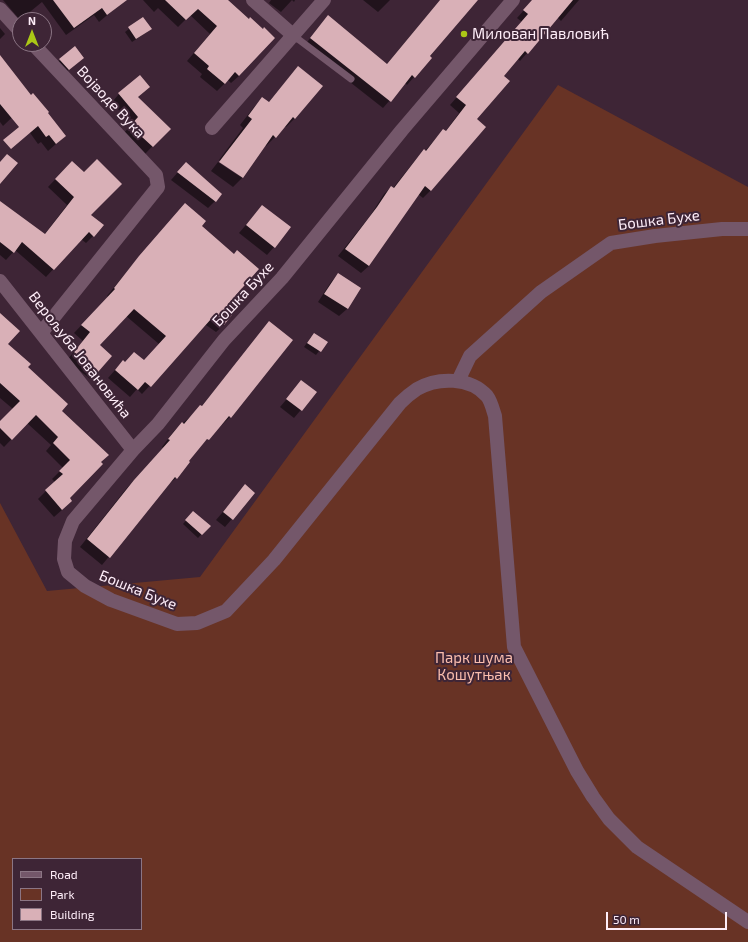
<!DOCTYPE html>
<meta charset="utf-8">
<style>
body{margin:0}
#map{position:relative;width:748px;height:942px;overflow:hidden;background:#3e2536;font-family:"Exo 2",sans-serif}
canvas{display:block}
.legend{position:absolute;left:12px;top:858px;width:130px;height:72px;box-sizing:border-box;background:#3e2536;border:1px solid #8b7584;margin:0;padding:5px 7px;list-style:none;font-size:12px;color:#feedf8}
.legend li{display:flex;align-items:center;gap:8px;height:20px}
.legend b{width:20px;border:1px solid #8b7584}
.north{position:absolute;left:12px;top:12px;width:40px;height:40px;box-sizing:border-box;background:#3e2536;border:1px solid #8b7584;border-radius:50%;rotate:0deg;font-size:11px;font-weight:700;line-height:16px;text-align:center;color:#feedf8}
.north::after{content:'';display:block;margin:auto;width:14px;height:18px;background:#abc716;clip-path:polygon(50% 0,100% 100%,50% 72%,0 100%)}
.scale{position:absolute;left:606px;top:912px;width:121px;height:18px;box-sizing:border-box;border:2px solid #feedf8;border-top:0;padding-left:5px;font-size:12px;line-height:14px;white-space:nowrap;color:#feedf8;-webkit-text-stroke:3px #3e2536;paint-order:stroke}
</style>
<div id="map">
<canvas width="748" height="942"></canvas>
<ul class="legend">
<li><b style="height:5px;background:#74576a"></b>Road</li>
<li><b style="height:11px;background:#683325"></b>Park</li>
<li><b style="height:11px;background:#d9b0b7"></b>Building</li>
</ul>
<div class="north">N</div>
<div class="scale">50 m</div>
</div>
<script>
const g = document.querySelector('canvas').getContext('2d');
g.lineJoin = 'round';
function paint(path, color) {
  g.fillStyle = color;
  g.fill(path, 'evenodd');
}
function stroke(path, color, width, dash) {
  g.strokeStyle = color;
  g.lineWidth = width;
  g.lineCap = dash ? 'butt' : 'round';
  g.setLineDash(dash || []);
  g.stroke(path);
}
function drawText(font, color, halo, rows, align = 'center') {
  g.font = font + ' "Exo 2",sans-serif';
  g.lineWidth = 4;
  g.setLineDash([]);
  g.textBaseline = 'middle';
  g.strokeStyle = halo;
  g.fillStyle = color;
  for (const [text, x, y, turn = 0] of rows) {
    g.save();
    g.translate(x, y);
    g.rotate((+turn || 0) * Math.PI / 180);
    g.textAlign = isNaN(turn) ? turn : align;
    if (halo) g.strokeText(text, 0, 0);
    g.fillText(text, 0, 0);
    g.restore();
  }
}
paint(new Path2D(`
 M 558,85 L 748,187 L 748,942 L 0,942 L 0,503 L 47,591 L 200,577 ZM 13,859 L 141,859 L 141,929 L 13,929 Z`), '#683325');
paint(new Path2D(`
 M 3,0 L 119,0 L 118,6 L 99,22 L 94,15 L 66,35 L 42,2 L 20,20 Z
 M 143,0 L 226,0 L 239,76 L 231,83 L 228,80 L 217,91 L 200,77 L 202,74 L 187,61 L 210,34 L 190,15 L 178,27 L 158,8 L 154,12 Z
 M 271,0 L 295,0 L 294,2 L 292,0 L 281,12 L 269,3 Z
 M 363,0 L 390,0 L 378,12 Z
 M 440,0 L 478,0 L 449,32 L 414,77 L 407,85 L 405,83 L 383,108 L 304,46 L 328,16 L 386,65 Z
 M 533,0 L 579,0 L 561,21 L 557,17 L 527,53 L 520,61 L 517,58 L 503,76 L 431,190 L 423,198 L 418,194 L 369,266 L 361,273 L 338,256 L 370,216 L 384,194 L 391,187 L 393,188 L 417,158 L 425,151 L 443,130 L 445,132 L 459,113 L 450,105 L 522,22 L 517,18 Z
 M 143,18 L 147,32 L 132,42 L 125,32 Z
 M 0,28 L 5,34 L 0,39 Z
 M 75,48 L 83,58 L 61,76 L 52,67 Z
 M 0,57 L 25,105 L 3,126 L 0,122 Z
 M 298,67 L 295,118 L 286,127 L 284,126 L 275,137 L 266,146 L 265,145 L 242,178 L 219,160 L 243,128 L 240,125 L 254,107 L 263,98 L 268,103 Z
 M 149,87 L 137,98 L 169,129 L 145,154 L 123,134 L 131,125 L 112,102 L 119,94 Z
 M 38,119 L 65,136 L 48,151 L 41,142 L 38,144 L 28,130 Z
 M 218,162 L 242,178 L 233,187 L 211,171 Z
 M 65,169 L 90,215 L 93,236 L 86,243 L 81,239 L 46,277 L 15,250 L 6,260 L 0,255 L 0,201 L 44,235 L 67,205 L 48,187 Z
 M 179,171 L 215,201 L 208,208 L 171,180 Z
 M 262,206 L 274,247 L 267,255 L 239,233 Z
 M 200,226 L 226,304 L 224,325 L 216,332 L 206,325 L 142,394 L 137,389 L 130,397 L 108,378 L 123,361 L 125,363 L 143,361 L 159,344 L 126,316 L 99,346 L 98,372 L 90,379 L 67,360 L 83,341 L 74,333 L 108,297 L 107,296 L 132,265 Z
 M 338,274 L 360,288 L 347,309 L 339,316 L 318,302 L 331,282 Z
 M 0,314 L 6,344 L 27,367 L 61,411 L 107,455 L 69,498 L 63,509 L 54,517 L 38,499 L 55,482 L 52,479 L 63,468 L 46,451 L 51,445 L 27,423 L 4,447 L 0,443 L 0,423 L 13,409 L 0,398 Z
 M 270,322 L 230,417 L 200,446 L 176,478 L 168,485 L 102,565 L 80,547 L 126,489 L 163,448 L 162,447 L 174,431 L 201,407 Z
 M 311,337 L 326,342 L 316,355 L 304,347 Z
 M 302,381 L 316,392 L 294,418 L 280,407 Z
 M 245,486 L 254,493 L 225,527 L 216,520 Z
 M 190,516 L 209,526 L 198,538 L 183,524 Z`), '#0007');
paint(new Path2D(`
 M 53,0 L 127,0 L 107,15 L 102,8 L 74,28 Z
 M 165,0 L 228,0 L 249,19 L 250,17 L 263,29 L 264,27 L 275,38 L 239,76 L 235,72 L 225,84 L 207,69 L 209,66 L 194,53 L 217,26 L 198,9 L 186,20 Z
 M 440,0 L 478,0 L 430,56 L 432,58 L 415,78 L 412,75 L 391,102 L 310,38 L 328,15 L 387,64 Z
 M 532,0 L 573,0 L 528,54 L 525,51 L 504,76 L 510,81 L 477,119 L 486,127 L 431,191 L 425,186 L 369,266 L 345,249 L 377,207 L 391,186 L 394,188 L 424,149 L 426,151 L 443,129 L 446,131 L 466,105 L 456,97 L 528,14 L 523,10 Z
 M 143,17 L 152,29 L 136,39 L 128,27 Z
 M 75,46 L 84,58 L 69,70 L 59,59 Z
 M 0,55 L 31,95 L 33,93 L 49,112 L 48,113 L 66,136 L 56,144 L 49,135 L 46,137 L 38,126 L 11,149 L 3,140 L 19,127 L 0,104 Z
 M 298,66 L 323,86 L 295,119 L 293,117 L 276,138 L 273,135 L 243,178 L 219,162 L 252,119 L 248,116 L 262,97 L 269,102 Z
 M 140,75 L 150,87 L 138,97 L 171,129 L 153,147 L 130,126 L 138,117 L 118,93 Z
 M 7,154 L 18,163 L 0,184 L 0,162 Z
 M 97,159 L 122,184 L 91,215 L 104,225 L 94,237 L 89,232 L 54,270 L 22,242 L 14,253 L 0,242 L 0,201 L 45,234 L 74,197 L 55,179 L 72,161 L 84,172 Z
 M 186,162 L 222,194 L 216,202 L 177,172 Z
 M 185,203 L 206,221 L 202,226 L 234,254 L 237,250 L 259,269 L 228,304 L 236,310 L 224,325 L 214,317 L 212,320 L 211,319 L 151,387 L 145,382 L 138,390 L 115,370 L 123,360 L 125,362 L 134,352 L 144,360 L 166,336 L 134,309 L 100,345 L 112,356 L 98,372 L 74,352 L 90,332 L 81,325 L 115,289 L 114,288 L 139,256 Z
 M 262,205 L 291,227 L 275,248 L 246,225 Z
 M 338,273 L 361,288 L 348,309 L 324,294 Z
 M 0,313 L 20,331 L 8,344 L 31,364 L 28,367 L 68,404 L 62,411 L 109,455 L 101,462 L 103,464 L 70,498 L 72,501 L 62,510 L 45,490 L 63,474 L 59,471 L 70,460 L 53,443 L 58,437 L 36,415 L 12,440 L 0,428 L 0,421 L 20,401 L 0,383 Z
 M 269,321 L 293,340 L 231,418 L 229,416 L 209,440 L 207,439 L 189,461 L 190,462 L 177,479 L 175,477 L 110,558 L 87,539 L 134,480 L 170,440 L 168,439 L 182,422 L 184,424 L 200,405 L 202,406 Z
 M 314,333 L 328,342 L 321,352 L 307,343 Z
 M 301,380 L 317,392 L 302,411 L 286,399 Z
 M 245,484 L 255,493 L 233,520 L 223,512 Z
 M 193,511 L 211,526 L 202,535 L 185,520 Z`), '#d9b0b7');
stroke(new Path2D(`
 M 294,36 L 351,79`), '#74576a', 7);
stroke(new Path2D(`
 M 253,0 L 294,36
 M 513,0 L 402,130 L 282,278 L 224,340 L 158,424 L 133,450 L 73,521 L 65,541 L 64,559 L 68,572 L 85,586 L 111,600 L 177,624 L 197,623 L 226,611 L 274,560 L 400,403 C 405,398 411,393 417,389 C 438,377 470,377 487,396 C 491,401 493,410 495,416 L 514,647 L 577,771 L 593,797 L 609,819 L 637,847 L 748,922
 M 0,9 L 20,31
 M 33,44 L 156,175 L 158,187 L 41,333
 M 212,128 L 324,0
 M 0,281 L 133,450
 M 458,381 L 470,356 L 541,292 L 611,243 L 655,236 L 722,229 L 748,229`), '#74576a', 14);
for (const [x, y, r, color] of [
 [464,34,4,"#abc716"]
]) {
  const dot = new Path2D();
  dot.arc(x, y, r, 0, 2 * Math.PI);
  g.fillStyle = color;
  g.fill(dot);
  stroke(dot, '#3e2536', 1.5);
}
drawText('15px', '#feedf8', '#3e2536', [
 ["Милован Павловић",472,34]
], 'left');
drawText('15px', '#feedf8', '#3e2536', [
 ["Војводе Вука",111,102,47],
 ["Бошка Бухе",659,220,-7],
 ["Бошка Бухе",243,294,-47],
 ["Верољуба Јовановића",80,355,52],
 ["Бошка Бухе",138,590,22]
]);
drawText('15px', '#fabdad', '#3e2536', [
 ["Парк шума",474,658],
 ["Кошутњак",474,675]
]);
</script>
